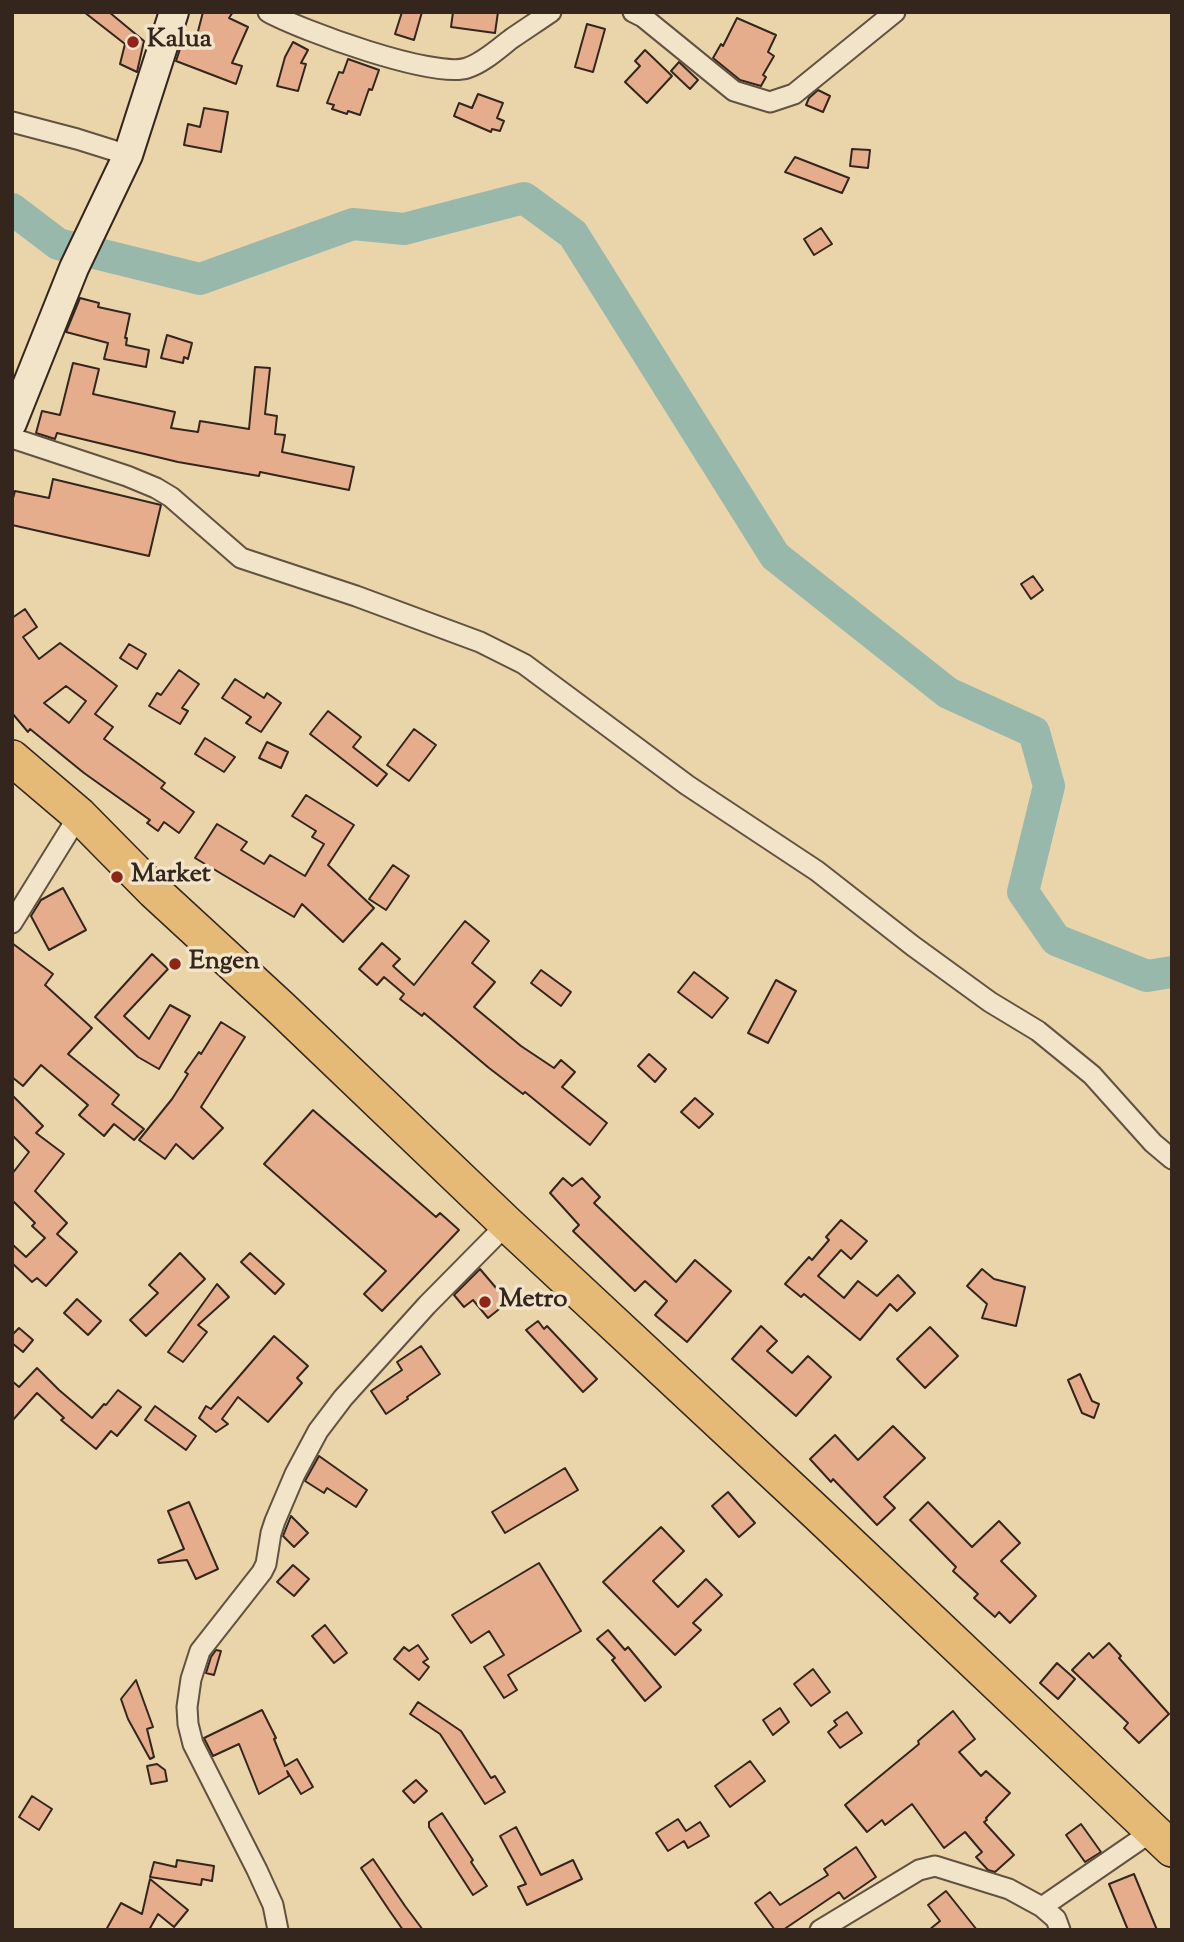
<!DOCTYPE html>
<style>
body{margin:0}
#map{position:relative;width:1184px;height:1942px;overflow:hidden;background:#ead5ab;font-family:"Sorts Mill Goudy",serif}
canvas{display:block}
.frame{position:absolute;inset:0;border:14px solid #34261d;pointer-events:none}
</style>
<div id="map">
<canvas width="1184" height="1942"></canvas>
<div class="frame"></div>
</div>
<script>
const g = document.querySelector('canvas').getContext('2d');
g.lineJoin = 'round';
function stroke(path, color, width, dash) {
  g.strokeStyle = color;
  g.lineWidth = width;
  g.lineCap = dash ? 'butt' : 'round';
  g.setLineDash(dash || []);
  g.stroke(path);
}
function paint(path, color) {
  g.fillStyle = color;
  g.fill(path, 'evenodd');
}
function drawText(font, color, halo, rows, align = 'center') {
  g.font = font + ' "Sorts Mill Goudy",serif';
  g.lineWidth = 7;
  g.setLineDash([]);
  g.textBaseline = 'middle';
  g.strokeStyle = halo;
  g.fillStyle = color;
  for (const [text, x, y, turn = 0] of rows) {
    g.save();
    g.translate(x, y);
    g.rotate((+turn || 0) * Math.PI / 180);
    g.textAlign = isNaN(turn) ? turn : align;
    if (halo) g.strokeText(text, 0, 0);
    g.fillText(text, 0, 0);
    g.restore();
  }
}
stroke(new Path2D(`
 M 12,209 L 58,244 L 200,279 L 353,224 L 404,229 L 524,198 L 573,234 L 775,556 L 948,693 L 1034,732 L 1049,786 L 1023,892 L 1056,940 L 1147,976 L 1172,972`), '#98b8ac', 32);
const building = new Path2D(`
 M 84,12 L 109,12 L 144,41 L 137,72 L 120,64 L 125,44 Z
 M 203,12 L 233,12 L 229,18 L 248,27 L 232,63 L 242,66 L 236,84 L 176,61 L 181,46 L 186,47 L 188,41 L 195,43 Z
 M 402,12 L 422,12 L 414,40 L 395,34 Z
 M 453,12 L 498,12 L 495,33 L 451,27 Z
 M 737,18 L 776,35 L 768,52 L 774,56 L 763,75 L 766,77 L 761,86 L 740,80 L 713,58 L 721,44 L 723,46 Z
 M 587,24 L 605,29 L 593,72 L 575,67 Z
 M 293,42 L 308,50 L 301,63 L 306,64 L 298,91 L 277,86 L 285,57 Z
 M 645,50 L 672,76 L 647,103 L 625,82 L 640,66 L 635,61 Z
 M 348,59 L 379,70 L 372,90 L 369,89 L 360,115 L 348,111 L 347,114 L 332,109 L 334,105 L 327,103 L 339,72 L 343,73 Z
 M 679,62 L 698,80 L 690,89 L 671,71 Z
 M 818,90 L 830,96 L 823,112 L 806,105 L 809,98 Z
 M 478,94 L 503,103 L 497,118 L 504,121 L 500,131 L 492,129 L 491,132 L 454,116 L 459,103 L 472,108 Z
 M 204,108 L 228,112 L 221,152 L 184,145 L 188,124 L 200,127 Z
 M 852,149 L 870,150 L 868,168 L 850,166 Z
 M 795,157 L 849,178 L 842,193 L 785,172 Z
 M 821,228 L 832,244 L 814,255 L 804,239 Z
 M 80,298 L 99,303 L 98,307 L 130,314 L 125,338 L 127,338 L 126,345 L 149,350 L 146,367 L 104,359 L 108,343 L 66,332 Z
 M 167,335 L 192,343 L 188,359 L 184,357 L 183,363 L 161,358 Z
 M 73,363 L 99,369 L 93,394 L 175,412 L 171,428 L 198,432 L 200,421 L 249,429 L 255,367 L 270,368 L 265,414 L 277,416 L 275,434 L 285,435 L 282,452 L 354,467 L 349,490 L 260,472 L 259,476 L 178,462 L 57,433 L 55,439 L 36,433 L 42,411 L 60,415 Z
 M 53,479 L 161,505 L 149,556 L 12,525 L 12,502 L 15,491 L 49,498 Z
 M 1033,576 L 1043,590 L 1031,599 L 1021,584 Z
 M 25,609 L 37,627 L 23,637 L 39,659 L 60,643 L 117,686 L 95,714 L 113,727 L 104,739 L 165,783 L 161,788 L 194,812 L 179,833 L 164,822 L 158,831 L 147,823 L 150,820 L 84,773 L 30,729 L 28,732 L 12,713 L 12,618 ZM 66,686 L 86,701 L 69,723 L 44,703 Z
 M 129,644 L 146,654 L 137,669 L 120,658 Z
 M 179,670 L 199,684 L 182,708 L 188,711 L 180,724 L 149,706 L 157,693 L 161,695 Z
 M 235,679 L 264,698 L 267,693 L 281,703 L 261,732 L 246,723 L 251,717 L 222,698 Z
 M 328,711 L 361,737 L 353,747 L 387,774 L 377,786 L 310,734 Z
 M 414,729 L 436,745 L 409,781 L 387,765 Z
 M 205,738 L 235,757 L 224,772 L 195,754 Z
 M 267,742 L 288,752 L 281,768 L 259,758 Z
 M 306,795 L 354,825 L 328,865 L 374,908 L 343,942 L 302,904 L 294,917 L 195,858 L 217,824 L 247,842 L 241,850 L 264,864 L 270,855 L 305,876 L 324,844 L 312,837 L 316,831 L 292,816 Z
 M 393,865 L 409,876 L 386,910 L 369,899 Z
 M 63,888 L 86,930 L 49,950 L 31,916 L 41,900 Z
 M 465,921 L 489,941 L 472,963 L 495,982 L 474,1007 L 521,1046 L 554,1068 L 561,1060 L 575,1072 L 562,1087 L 607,1123 L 590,1145 L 525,1092 L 523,1094 L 489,1068 L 424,1013 L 422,1016 L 400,999 L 404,994 L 384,977 L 377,985 L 359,969 L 382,943 L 400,959 L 393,966 L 414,985 Z
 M 12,943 L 53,974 L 45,985 L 92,1028 L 68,1054 L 119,1095 L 112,1104 L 144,1129 L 134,1140 L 114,1124 L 104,1136 L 79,1115 L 88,1105 L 41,1065 L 23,1086 L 12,1077 Z
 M 152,954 L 168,969 L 124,1016 L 149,1039 L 170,1005 L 190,1016 L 159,1069 L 138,1057 L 95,1017 Z
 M 541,970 L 571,992 L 561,1006 L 531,983 Z
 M 694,972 L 728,998 L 712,1018 L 678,992 Z
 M 776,980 L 796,991 L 768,1043 L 748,1033 Z
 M 221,1022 L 245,1037 L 201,1107 L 223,1128 L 193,1159 L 176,1144 L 165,1159 L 139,1140 L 172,1099 L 188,1074 L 185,1072 L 199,1052 L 201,1054 Z
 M 649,1054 L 666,1069 L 655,1082 L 638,1066 Z
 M 12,1095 L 43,1126 L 36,1133 L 64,1154 L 35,1191 L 67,1223 L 57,1234 L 77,1252 L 46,1286 L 37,1278 L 32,1282 L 12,1263 L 12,1244 L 26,1257 L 45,1238 L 32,1226 L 35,1223 L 12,1200 L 12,1174 L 29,1152 L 12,1135 Z
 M 695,1098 L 713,1114 L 699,1128 L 681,1112 Z
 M 313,1110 L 436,1217 L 440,1213 L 459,1230 L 382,1311 L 364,1294 L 386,1271 L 264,1164 Z
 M 563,1178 L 572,1186 L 582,1178 L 600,1197 L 594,1203 L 676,1282 L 695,1260 L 731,1291 L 687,1342 L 655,1315 L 667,1301 L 645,1281 L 635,1291 L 573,1231 L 579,1225 L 550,1193 Z
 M 841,1220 L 867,1241 L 851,1259 L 841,1250 L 818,1276 L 844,1298 L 858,1281 L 877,1296 L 898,1275 L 915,1293 L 897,1311 L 890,1304 L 860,1340 L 804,1294 L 801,1297 L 785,1284 L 809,1257 L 812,1260 L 829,1240 L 826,1237 Z
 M 180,1253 L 205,1279 L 146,1336 L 130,1320 L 158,1293 L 149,1285 Z
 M 250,1253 L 284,1284 L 275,1294 L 241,1262 Z
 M 480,1269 L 508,1302 L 488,1318 L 473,1300 L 464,1307 L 454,1295 Z
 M 982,1269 L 994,1279 L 1025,1287 L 1016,1326 L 982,1318 L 987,1304 L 967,1286 Z
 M 217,1284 L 229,1297 L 198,1325 L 207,1332 L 183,1362 L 168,1352 Z
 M 77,1299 L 101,1321 L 88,1335 L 64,1313 Z
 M 538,1321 L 544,1329 L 547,1326 L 597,1379 L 583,1392 L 526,1330 Z
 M 761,1326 L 777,1341 L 767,1351 L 792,1373 L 808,1356 L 831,1377 L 796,1416 L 732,1359 Z
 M 930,1327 L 958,1356 L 925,1388 L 897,1359 Z
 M 19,1328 L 33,1340 L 23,1352 L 12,1343 L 12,1335 Z
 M 274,1336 L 308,1366 L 297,1378 L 302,1383 L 268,1422 L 238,1397 L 222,1419 L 228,1424 L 216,1432 L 199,1418 L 206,1406 L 211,1409 Z
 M 421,1346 L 440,1374 L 407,1397 L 408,1399 L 386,1414 L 371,1391 L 402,1370 L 397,1362 Z
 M 37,1368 L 59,1390 L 92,1418 L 104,1404 L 106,1405 L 118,1390 L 141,1407 L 117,1436 L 111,1431 L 96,1449 L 61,1420 L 64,1418 L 37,1393 L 12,1421 L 12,1381 L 19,1387 Z
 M 1080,1374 L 1092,1401 L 1099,1404 L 1094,1418 L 1082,1413 L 1068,1380 Z
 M 155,1406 L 196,1436 L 186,1450 L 145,1420 Z
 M 893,1426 L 925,1458 L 884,1497 L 895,1508 L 877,1525 L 833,1479 L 831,1482 L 810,1459 L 835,1435 L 858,1460 Z
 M 319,1456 L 367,1490 L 356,1507 L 327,1488 L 324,1493 L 305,1481 Z
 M 565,1468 L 578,1490 L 505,1533 L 492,1512 Z
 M 728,1492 L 755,1523 L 739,1537 L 712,1506 Z
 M 189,1502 L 218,1569 L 196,1579 L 187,1560 L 159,1563 L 158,1560 L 184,1549 L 168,1511 Z
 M 928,1502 L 972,1547 L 999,1521 L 1020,1543 L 1001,1561 L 1036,1596 L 1010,1623 L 999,1612 L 995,1617 L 974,1598 L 978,1594 L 953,1571 L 956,1567 L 910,1520 Z
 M 291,1516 L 308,1533 L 294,1547 L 283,1536 Z
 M 661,1527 L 684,1551 L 653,1581 L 678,1607 L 706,1579 L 722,1595 L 693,1623 L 701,1630 L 675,1655 L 603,1582 Z
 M 539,1563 L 581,1631 L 508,1675 L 517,1690 L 504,1698 L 484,1667 L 504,1655 L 489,1631 L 471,1643 L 452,1615 Z
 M 293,1565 L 309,1579 L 294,1596 L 277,1582 Z
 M 325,1625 L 347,1653 L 334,1663 L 312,1636 Z
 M 608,1630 L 625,1650 L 628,1647 L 661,1687 L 645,1701 L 612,1660 L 615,1658 L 597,1639 Z
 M 1109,1643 L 1121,1656 L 1119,1658 L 1169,1714 L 1139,1743 L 1124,1728 L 1128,1723 L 1072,1670 L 1089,1653 L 1093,1658 Z
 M 418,1645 L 428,1659 L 423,1662 L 429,1667 L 419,1680 L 394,1659 L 404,1647 L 409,1651 Z
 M 216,1650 L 221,1651 L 214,1675 L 206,1673 L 211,1657 Z
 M 1057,1663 L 1075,1679 L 1058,1699 L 1040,1683 Z
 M 813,1669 L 830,1692 L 811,1706 L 794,1684 Z
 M 136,1680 L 153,1727 L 147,1729 L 154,1757 L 150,1759 L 128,1719 L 121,1699 Z
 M 418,1702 L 461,1731 L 491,1778 L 495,1776 L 505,1792 L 485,1804 L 440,1734 L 410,1714 Z
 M 780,1708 L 789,1722 L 773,1735 L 763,1720 Z
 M 262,1710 L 276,1738 L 274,1739 L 285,1766 L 297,1759 L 313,1787 L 301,1794 L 287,1771 L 289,1776 L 259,1794 L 239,1744 L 213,1756 L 204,1738 Z
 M 953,1711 L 975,1739 L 959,1752 L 981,1776 L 986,1771 L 1010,1793 L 986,1818 L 987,1820 L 984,1822 L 1014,1855 L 995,1872 L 988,1870 L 976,1857 L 982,1852 L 965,1832 L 944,1848 L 912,1804 L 885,1825 L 882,1820 L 867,1832 L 845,1805 L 919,1744 L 918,1741 Z
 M 847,1712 L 862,1733 L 840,1748 L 828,1732 L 837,1725 L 834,1721 Z
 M 750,1761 L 765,1781 L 730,1807 L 715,1786 Z
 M 157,1764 L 165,1770 L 167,1781 L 151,1784 L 147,1766 Z
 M 416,1780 L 427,1791 L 414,1803 L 403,1791 Z
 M 32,1796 L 52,1809 L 39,1830 L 19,1817 Z
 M 442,1813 L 473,1860 L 471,1862 L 487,1886 L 473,1895 L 429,1827 L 429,1822 Z
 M 678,1819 L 686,1831 L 700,1822 L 709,1836 L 688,1848 L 684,1841 L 668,1851 L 656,1833 Z
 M 1081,1824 L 1101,1852 L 1085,1862 L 1066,1835 Z
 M 516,1827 L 541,1875 L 573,1860 L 582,1879 L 527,1905 L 518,1887 L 526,1884 L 500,1836 Z
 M 856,1847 L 876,1877 L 844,1899 L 839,1892 L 783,1930 L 775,1930 L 755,1903 L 770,1892 L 780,1905 L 828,1875 L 824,1869 Z
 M 373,1859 L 405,1906 L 423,1930 L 403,1930 L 389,1910 L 361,1868 Z
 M 177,1860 L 214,1866 L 212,1881 L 202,1879 L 201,1885 L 150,1877 L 154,1862 L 176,1867 Z
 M 1134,1874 L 1157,1930 L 1128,1930 L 1109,1884 Z
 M 150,1879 L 188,1910 L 174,1927 L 158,1914 L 149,1930 L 106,1930 L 121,1903 L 142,1914 Z
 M 946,1891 L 977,1930 L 929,1930 L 940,1921 L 928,1905 Z`);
paint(building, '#e5ad8c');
stroke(building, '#34261d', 2);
const street = new Path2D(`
 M 268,12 C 300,30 434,79 467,68 C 483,63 498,49 511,39 C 524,30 538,21 551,12
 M 633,12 L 643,17 L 734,91 L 770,102 L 794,94 L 895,12
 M 12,122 L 77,139 L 128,155
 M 12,438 L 127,476 L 156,488 L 171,497 L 241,558 L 356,596 L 480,642 L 524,664 L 687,785 L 817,871 L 913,946 L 990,1002 L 1038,1031 L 1092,1075 L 1153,1143 L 1172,1159
 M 12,923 L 79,815
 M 1042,1907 L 1154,1830
 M 278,1930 L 273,1905 L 257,1870 L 193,1744 L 188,1724 L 187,1707 L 191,1679 L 200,1651 L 262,1572 L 266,1564 L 271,1533 L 275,1521 L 295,1474 L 318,1431 L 343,1398 L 427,1305 L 507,1224
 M 820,1930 L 919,1870 L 935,1866 L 1009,1889 L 1042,1907 L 1056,1919 L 1060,1930`);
const secondary = new Path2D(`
 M 12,423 L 74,268 L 128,155 L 174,12`);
const highway = new Path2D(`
 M 12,758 L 79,815 L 154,891 L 281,1008 L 507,1224 L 816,1512 L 1172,1849`);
stroke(street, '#625240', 23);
stroke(secondary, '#34261d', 32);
stroke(highway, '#34261d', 38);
stroke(street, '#f1e4c8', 19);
stroke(secondary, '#f1e4c8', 28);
stroke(highway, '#e5ba76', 35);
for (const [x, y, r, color] of [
 [133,42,7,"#8f2418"],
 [117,877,7,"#8f2418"],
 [175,964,7,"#8f2418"],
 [485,1302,7,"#8f2418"]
]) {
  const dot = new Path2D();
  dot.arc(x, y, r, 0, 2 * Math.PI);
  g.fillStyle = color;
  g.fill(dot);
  stroke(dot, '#f1e4c8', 2.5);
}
drawText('bold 26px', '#34261d', '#f1e4c8', [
 ["Kalua",147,42],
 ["Market",131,877],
 ["Engen",189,964],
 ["Metro",499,1302]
], 'left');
</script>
